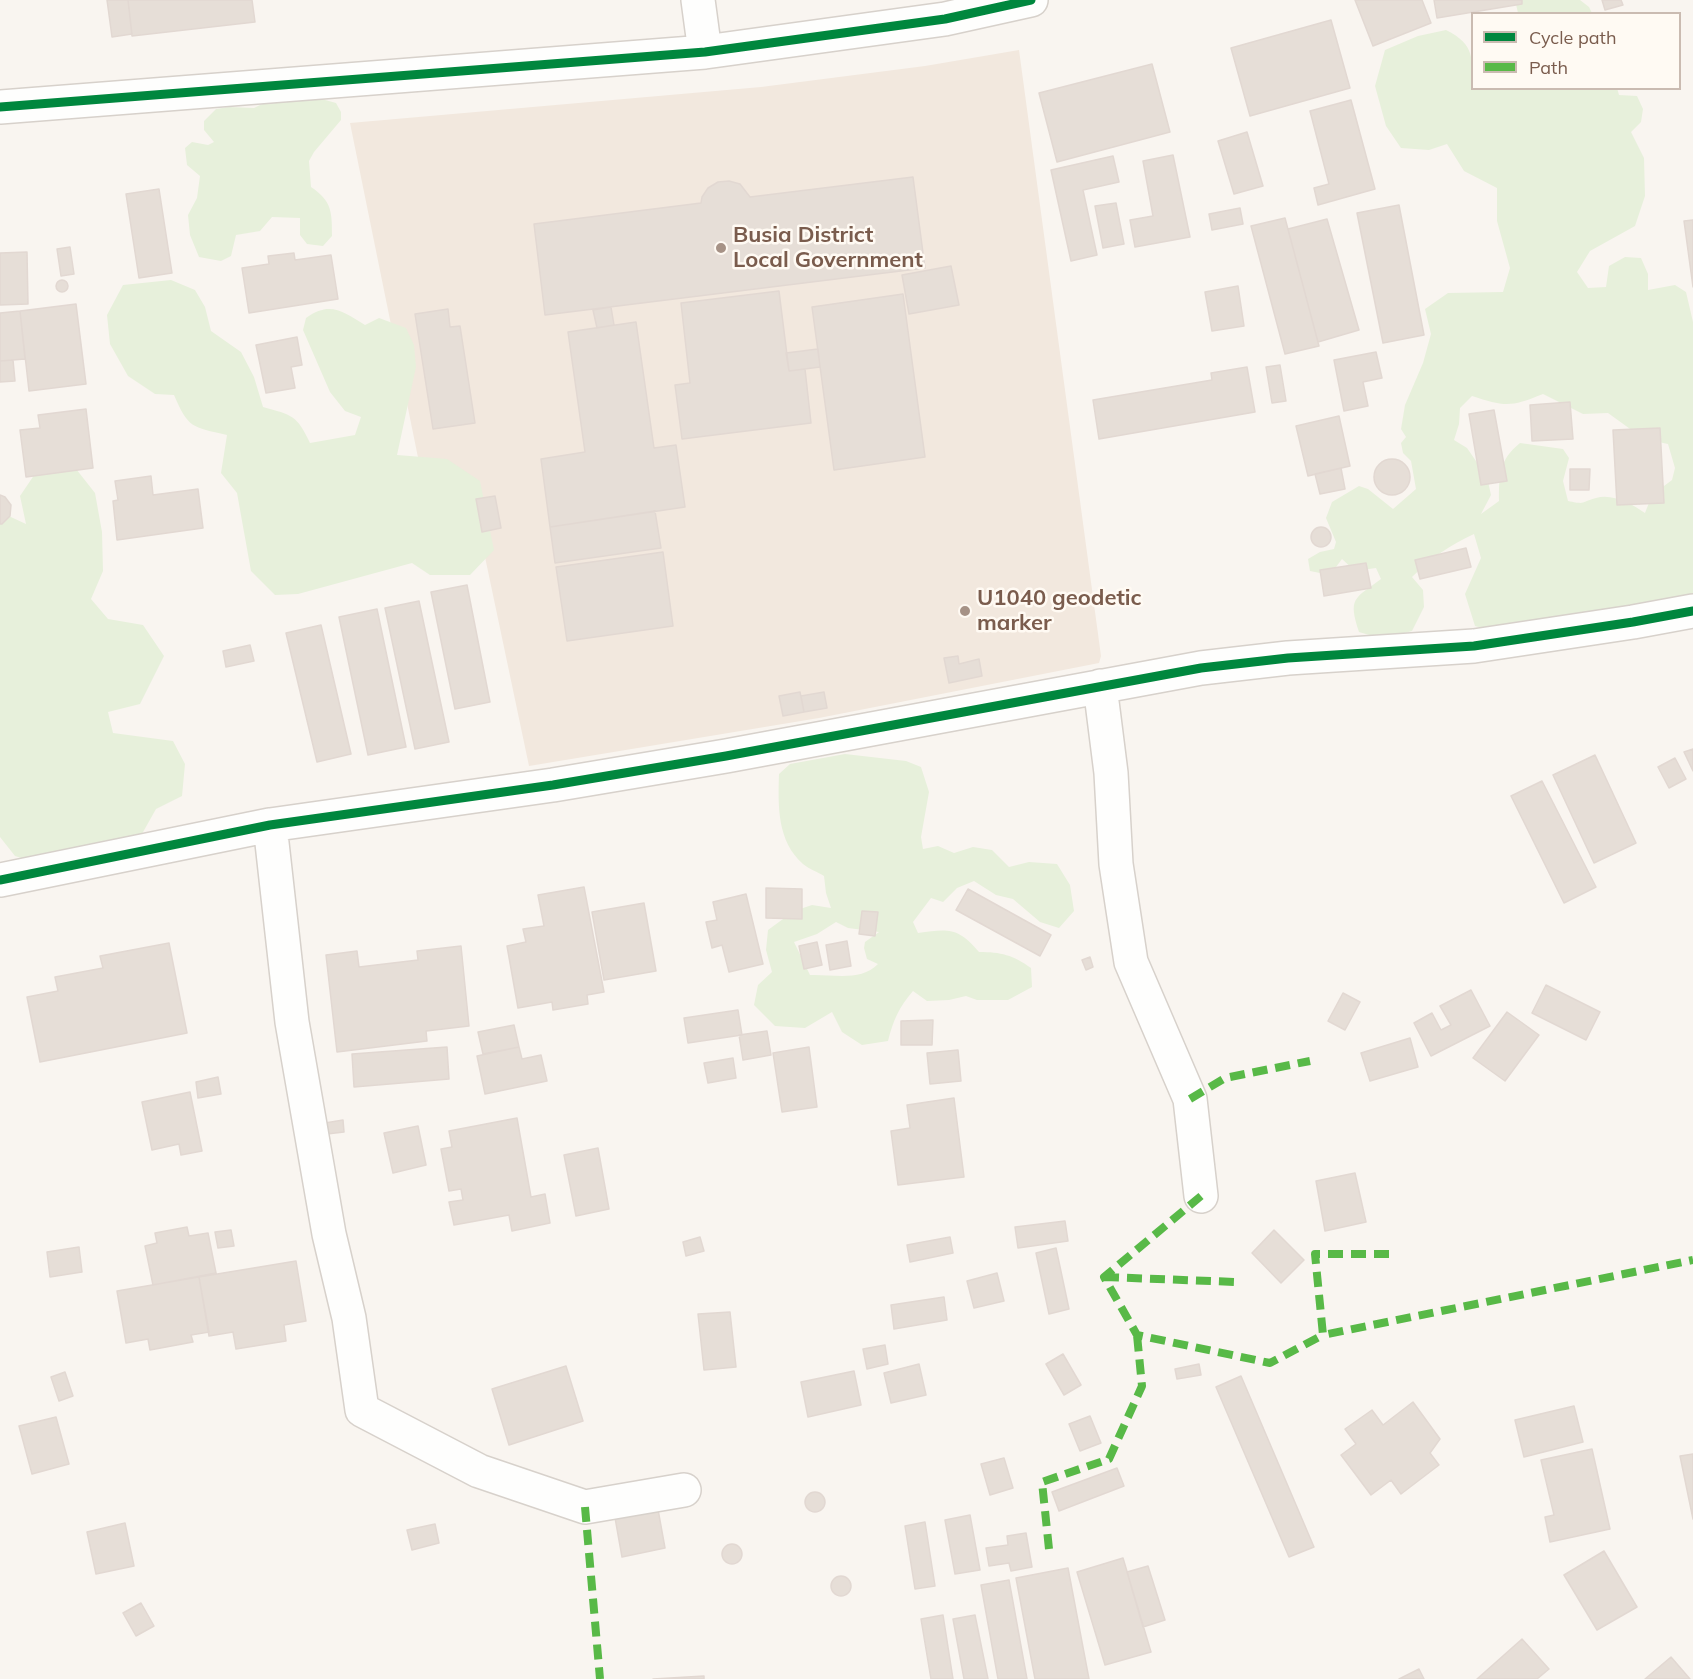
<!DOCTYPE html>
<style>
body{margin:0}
#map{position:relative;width:1693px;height:1679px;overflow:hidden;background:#f9f5f0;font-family:Mulish,sans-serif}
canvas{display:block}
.legend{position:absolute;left:1471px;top:12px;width:210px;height:78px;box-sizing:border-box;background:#fffaf3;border:2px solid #cabbb1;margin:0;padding:8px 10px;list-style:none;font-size:18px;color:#7a5c4d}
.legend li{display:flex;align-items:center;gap:12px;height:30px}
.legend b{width:30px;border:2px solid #cabbb1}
</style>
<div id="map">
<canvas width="1693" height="1679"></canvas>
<ul class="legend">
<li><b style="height:8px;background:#00873e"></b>Cycle path</li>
<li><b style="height:8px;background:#58b947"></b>Path</li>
</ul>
</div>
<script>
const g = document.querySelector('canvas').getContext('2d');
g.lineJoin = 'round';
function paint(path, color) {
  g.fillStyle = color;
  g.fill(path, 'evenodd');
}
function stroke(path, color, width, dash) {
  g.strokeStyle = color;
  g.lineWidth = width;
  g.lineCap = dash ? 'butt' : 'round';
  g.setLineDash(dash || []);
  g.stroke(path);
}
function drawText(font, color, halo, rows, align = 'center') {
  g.font = font + ' Mulish,sans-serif';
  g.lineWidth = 5;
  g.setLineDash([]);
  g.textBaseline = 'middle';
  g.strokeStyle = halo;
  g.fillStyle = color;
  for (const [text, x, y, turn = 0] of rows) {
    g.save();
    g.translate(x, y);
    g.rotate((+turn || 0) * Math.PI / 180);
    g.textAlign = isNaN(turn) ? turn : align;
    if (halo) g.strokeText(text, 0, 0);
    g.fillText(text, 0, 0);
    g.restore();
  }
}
paint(new Path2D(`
 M 1019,50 L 1101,656 L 1099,663 L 819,718 L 529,766 L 469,481 L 424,487 L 350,123 L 761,87 L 925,66 Z`), '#f2e8de');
paint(new Path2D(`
 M 1515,0 L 1580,0 L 1589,7 L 1592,13 L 1518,13 Z
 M 1446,30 C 1476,45 1472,59 1472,88 L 1617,88 L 1619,95 L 1637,96 L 1643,109 L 1641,122 L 1631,132 L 1644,158 L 1645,196 L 1635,226 L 1590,251 L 1577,272 L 1588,288 L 1606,287 L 1609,266 L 1625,257 L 1641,258 L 1648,274 L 1648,290 L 1675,285 L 1686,292 L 1693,322 L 1693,599 L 1500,633 L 1475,626 L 1465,594 L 1481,558 L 1474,534 C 1450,545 1431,558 1412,577 L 1423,590 L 1424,607 L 1412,631 L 1383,639 L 1359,632 C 1348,598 1354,599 1381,579 L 1376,568 L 1355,571 L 1342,559 L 1330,575 L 1310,571 L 1308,559 L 1320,552 L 1334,549 L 1336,542 L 1326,518 L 1332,502 L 1359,486 L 1368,489 L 1393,509 L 1416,489 L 1411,461 L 1403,453 L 1401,443 L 1406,437 L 1401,429 L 1405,405 L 1423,363 L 1431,334 L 1425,309 L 1448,293 L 1503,292 L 1510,268 L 1497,221 L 1497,188 L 1464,171 L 1447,144 L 1429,150 L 1401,148 L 1386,126 L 1375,86 L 1385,50 L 1418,36 ZM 1543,394 L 1583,414 L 1608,413 L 1644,439 L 1668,444 L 1675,468 L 1672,480 L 1652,495 L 1645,513 C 1632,504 1612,493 1596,498 C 1580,502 1587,505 1568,501 L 1563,481 L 1569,458 L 1563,449 L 1520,443 C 1499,460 1499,475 1499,501 L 1481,514 L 1491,495 L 1487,477 L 1467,448 L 1454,440 L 1459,424 L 1460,408 L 1472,396 C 1505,407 1511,407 1543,394 Z
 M 318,98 L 336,103 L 341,112 L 341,120 L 314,152 L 309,161 L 311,187 C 332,201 332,212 332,236 L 323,246 L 307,244 L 300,235 L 300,218 L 272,217 L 260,231 L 236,235 L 231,256 L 221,261 L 199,257 L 190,235 L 188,215 L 197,198 L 200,176 L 187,165 L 185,148 L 192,142 L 208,145 L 214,142 L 204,130 L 204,121 L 216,109 L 229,107 L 254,108 L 266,102 Z
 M 171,280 L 195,290 L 205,307 L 211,331 L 241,352 L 254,377 L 263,407 C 292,415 297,415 310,443 L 355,435 L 361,417 L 345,411 L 330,392 L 303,330 L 306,318 C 330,301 342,311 365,325 L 379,318 L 406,328 L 414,345 L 416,367 L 397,455 L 447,459 L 480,481 L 494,550 L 470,575 L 430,575 L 412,563 L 298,594 L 275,595 L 251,571 L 237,493 L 221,473 L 227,435 C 192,427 188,428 174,395 L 155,394 L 128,376 L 110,344 L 107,315 L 123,285 Z
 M 45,459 L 69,460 L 95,493 L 102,532 L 103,571 L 91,599 L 108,619 L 143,625 L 164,656 L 140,704 L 108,712 L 113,733 L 173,741 L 185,764 L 182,796 L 156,809 L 138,841 L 79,876 L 15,856 L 0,837 L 0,512 L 26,524 L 20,496 Z
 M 845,754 L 906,761 L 921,767 L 929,792 L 921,837 L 923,849 L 938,846 L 954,853 L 973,847 L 992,850 L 1009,867 L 1029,862 L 1057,864 L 1070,885 L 1074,911 L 1059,928 L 1040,922 L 1013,899 L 996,895 L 974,881 L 957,888 L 943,902 L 931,898 L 913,922 L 918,933 C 948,929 958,927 979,952 C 1001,952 1013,955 1031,968 L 1032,987 L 1008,1000 L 977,1000 L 966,996 L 949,1000 L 927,1001 L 913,991 C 899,1007 893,1021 888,1041 L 862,1045 L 842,1032 L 832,1012 L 805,1028 L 775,1026 L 754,1005 L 758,985 L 772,972 L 766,950 L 768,930 L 794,911 L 812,905 L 831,908 L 826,893 L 824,876 C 818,872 809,869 803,864 C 777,841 778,806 779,774 L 790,764 ZM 836,922 L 848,928 L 879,932 L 865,942 L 864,948 L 867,959 L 878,964 C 861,982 832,974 810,975 L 794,942 L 817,934 Z`), '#e7f0db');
const building = new Path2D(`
 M 107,0 L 128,0 L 132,34 L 112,37 Z
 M 128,0 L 252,0 L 255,22 L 132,36 Z
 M 1355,0 L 1422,0 L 1431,23 L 1373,46 Z
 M 1434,0 L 1522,0 L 1522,4 L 1437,18 Z
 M 1602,0 L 1621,0 L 1623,5 L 1605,10 Z
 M 1331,20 L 1350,88 L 1250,116 L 1231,48 Z
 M 1152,64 L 1170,132 L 1057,162 L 1039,93 Z
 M 1351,100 L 1375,189 L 1318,205 L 1314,188 L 1329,184 L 1310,111 Z
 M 1247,132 L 1263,186 L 1234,194 L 1218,141 Z
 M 1173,155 L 1190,237 L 1135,247 L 1130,220 L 1153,216 L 1143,161 Z
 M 1113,156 L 1119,182 L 1083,190 L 1097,255 L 1071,261 L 1051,170 Z
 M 913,177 L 925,268 L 545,315 L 534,224 L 701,203 L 702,197 L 708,188 L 718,182 L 729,181 L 740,184 L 750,197 Z
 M 159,189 L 172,273 L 139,278 L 126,194 Z
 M 1116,203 L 1124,244 L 1103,248 L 1095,206 Z
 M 1399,205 L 1424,335 L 1383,343 L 1357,213 Z
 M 1240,208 L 1243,224 L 1212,230 L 1209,214 Z
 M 1285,218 L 1319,346 L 1285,354 L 1251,226 Z
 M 1327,219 L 1359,330 L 1318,342 L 1288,229 Z
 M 1693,220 L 1693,287 L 1684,221 Z
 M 70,247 L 74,274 L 61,276 L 57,249 Z
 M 27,252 L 28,304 L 0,305 L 0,253 Z
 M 294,253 L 295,260 L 331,255 L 338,299 L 249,313 L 242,268 L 269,264 L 268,256 Z
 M 951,266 L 959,305 L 909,314 L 902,275 Z
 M56 286a6 6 0 1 1 12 0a6 6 0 1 1-12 0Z
 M 1238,286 L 1244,326 L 1212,331 L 1205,292 Z
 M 779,291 L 789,371 L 805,369 L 811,423 L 682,439 L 675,385 L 690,383 L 681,303 Z
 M 903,294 L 925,457 L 834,470 L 812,307 Z
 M 76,304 L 86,384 L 29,391 L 20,311 Z
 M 611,307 L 614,325 L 597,328 L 593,310 Z
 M 448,309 L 450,327 L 460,326 L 475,423 L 433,429 L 415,314 Z
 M 20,311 L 25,359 L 0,361 L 0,313 Z
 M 636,322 L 654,448 L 676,445 L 685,507 L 550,527 L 541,459 L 585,452 L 568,332 Z
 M 297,337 L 302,365 L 291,367 L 295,388 L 266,393 L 256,345 Z
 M 818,349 L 820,367 L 789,371 L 786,353 Z
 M 1376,352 L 1382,378 L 1363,382 L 1368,406 L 1344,411 L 1334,360 Z
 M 13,360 L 15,381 L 0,382 L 0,361 Z
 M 1280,365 L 1286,401 L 1272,403 L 1266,367 Z
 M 1247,367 L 1255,412 L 1099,439 L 1093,400 L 1212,380 L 1211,373 Z
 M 1570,402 L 1573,439 L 1532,441 L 1530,405 Z
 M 86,409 L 93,468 L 26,477 L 20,430 L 40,428 L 38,415 Z
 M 1494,410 L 1507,481 L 1481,485 L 1469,414 Z
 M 1339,416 L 1350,466 L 1308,476 L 1296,426 Z
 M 1660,428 L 1664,503 L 1617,505 L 1613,430 Z
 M1374 477a18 18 0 1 1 36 0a18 18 0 1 1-36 0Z
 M 1341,468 L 1345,489 L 1320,494 L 1315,474 Z
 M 1570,469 L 1590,469 L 1589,490 L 1570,490 Z
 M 151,476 L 153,495 L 198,489 L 203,528 L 117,540 L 113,501 L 118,500 L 115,481 Z
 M 0,495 L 5,497 L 11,505 L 10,516 L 2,524 L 0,524 Z
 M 495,496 L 501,528 L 482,532 L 476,499 Z
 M 655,511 L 661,548 L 555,563 L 550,527 Z
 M1311 537a10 10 0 1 1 20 0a10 10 0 1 1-20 0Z
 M 1466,548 L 1471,567 L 1420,579 L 1415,560 Z
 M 663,552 L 673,626 L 567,641 L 556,567 Z
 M 1366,563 L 1371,588 L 1324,596 L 1320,570 Z
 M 467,585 L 490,702 L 455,709 L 431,592 Z
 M 419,601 L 449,742 L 415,749 L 385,608 Z
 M 377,609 L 406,747 L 368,755 L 339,617 Z
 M 321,625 L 351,754 L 317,762 L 286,633 Z
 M 250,645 L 254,661 L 226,667 L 223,651 Z
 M 958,656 L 959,664 L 979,659 L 982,676 L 949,683 L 944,658 Z
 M 800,692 L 804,712 L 783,716 L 779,696 Z
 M 824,692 L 827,708 L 804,712 L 801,696 Z
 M 1693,749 L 1693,771 L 1684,752 Z
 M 1595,755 L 1636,843 L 1594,863 L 1553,775 Z
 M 1675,758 L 1686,779 L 1669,788 L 1658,767 Z
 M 1542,781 L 1596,887 L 1564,903 L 1511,796 Z
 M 584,887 L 604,992 L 587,995 L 588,1004 L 553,1010 L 552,1002 L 518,1008 L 507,946 L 526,942 L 523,929 L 544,926 L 538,895 Z
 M 766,888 L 802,889 L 802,919 L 766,918 Z
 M 968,889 L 1051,935 L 1040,956 L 956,910 Z
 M 746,894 L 763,964 L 729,972 L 722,945 L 712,948 L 706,922 L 717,920 L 713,902 Z
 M 644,903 L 656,971 L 604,980 L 592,912 Z
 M 862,911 L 878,912 L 875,936 L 859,934 Z
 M 847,941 L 851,966 L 830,970 L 826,945 Z
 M 817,942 L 822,965 L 804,969 L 799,946 Z
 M 169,943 L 187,1033 L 40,1062 L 27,997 L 58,991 L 55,977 L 103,968 L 100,956 Z
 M 461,946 L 469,1026 L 426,1031 L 427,1041 L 337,1052 L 326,955 L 357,951 L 359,967 L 418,960 L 417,951 Z
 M 1090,957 L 1093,967 L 1086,970 L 1082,960 Z
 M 1546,985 L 1600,1012 L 1586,1040 L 1532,1013 Z
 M 1471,990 L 1490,1026 L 1431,1056 L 1414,1023 L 1432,1013 L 1441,1030 L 1451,1025 L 1440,1006 Z
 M 1343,993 L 1360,1002 L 1345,1030 L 1328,1021 Z
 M 738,1010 L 742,1035 L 688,1043 L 684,1018 Z
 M 1507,1012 L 1539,1035 L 1505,1081 L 1473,1058 Z
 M 933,1020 L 932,1045 L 901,1045 L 901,1021 Z
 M 514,1025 L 519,1047 L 483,1054 L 478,1032 Z
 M 767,1031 L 771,1055 L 743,1060 L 739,1035 Z
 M 1410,1038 L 1418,1067 L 1370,1081 L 1361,1053 Z
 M 447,1047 L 449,1079 L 354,1087 L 352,1054 Z
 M 519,1047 L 522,1059 L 541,1055 L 547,1081 L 485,1094 L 477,1056 Z
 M 809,1047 L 817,1107 L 782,1112 L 773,1053 Z
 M 958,1050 L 961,1081 L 930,1084 L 927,1053 Z
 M 733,1058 L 736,1078 L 708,1083 L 704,1063 Z
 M 218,1077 L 221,1094 L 198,1098 L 196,1082 Z
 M 190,1092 L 202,1151 L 181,1155 L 179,1144 L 152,1150 L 142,1102 Z
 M 954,1098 L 964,1177 L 898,1185 L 891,1131 L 910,1128 L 907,1105 Z
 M 517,1118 L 531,1197 L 545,1194 L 550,1223 L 512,1231 L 509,1215 L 454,1225 L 449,1202 L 463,1200 L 461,1189 L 449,1191 L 441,1149 L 452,1147 L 449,1131 Z
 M 343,1120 L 344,1132 L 327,1134 L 325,1123 Z
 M 418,1126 L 426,1165 L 393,1173 L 384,1133 Z
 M 598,1148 L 609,1209 L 576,1216 L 564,1155 Z
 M 1355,1173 L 1366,1222 L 1325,1231 L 1316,1181 Z
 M 1065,1221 L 1068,1241 L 1018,1248 L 1015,1227 Z
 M 187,1227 L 189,1236 L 208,1233 L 216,1273 L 153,1285 L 145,1246 L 157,1243 L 155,1233 Z
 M 231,1230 L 234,1246 L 218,1248 L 215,1232 Z
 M 1274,1230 L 1304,1260 L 1281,1283 L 1252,1253 Z
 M 700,1237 L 704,1251 L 686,1256 L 683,1242 Z
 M 950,1237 L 953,1253 L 910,1262 L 907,1245 Z
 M 79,1247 L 82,1272 L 50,1277 L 47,1252 Z
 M 1056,1248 L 1069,1309 L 1049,1314 L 1036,1253 Z
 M 296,1261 L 306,1321 L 284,1325 L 286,1341 L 236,1349 L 233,1332 L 209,1336 L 199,1277 Z
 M 997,1273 L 1004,1301 L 974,1308 L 967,1281 Z
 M 199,1277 L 209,1332 L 191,1335 L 193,1342 L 150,1350 L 148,1339 L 126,1343 L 117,1291 Z
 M 944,1297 L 947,1320 L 894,1329 L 891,1305 Z
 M 730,1312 L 736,1367 L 704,1370 L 698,1314 Z
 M 885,1345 L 888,1364 L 867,1369 L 863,1349 Z
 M 1063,1354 L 1081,1385 L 1064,1395 L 1046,1364 Z
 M 919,1364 L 926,1395 L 891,1403 L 884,1373 Z
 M 1199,1364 L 1201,1375 L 1177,1379 L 1175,1369 Z
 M 566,1366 L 583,1421 L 509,1445 L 492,1389 Z
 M 854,1371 L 861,1405 L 808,1417 L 801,1382 Z
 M 65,1372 L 73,1396 L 59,1401 L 51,1377 Z
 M 1241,1376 L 1314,1547 L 1289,1557 L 1216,1387 Z
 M 1413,1402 L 1440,1439 L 1430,1453 L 1439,1465 L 1401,1494 L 1391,1480 L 1371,1495 L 1341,1455 L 1356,1444 L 1345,1429 L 1372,1410 L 1383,1425 Z
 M 1574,1406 L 1583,1442 L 1524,1457 L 1515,1420 Z
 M 1090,1416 L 1101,1443 L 1080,1451 L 1069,1424 Z
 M 56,1417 L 69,1464 L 32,1474 L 19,1426 Z
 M 1592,1449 L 1610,1529 L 1550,1542 L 1545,1517 L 1554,1515 L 1541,1460 Z
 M 1693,1454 L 1693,1519 L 1680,1456 Z
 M 1004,1458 L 1013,1488 L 990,1495 L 981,1464 Z
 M 1117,1468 L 1124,1486 L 1059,1511 L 1052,1492 Z
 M805 1502a10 10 0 1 1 20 0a10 10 0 1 1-20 0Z
 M 657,1504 L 665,1548 L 622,1557 L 614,1512 Z
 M 970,1515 L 980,1570 L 955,1574 L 945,1520 Z
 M 925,1522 L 935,1586 L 915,1589 L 905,1526 Z
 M 125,1523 L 134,1566 L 96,1574 L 87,1532 Z
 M 435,1524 L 439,1543 L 412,1550 L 407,1530 Z
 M 1026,1533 L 1032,1567 L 1011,1571 L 1009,1563 L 989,1566 L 986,1548 L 1008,1545 L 1007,1536 Z
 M722 1554a10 10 0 1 1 20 0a10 10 0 1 1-20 0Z
 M 1604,1551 L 1637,1607 L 1597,1630 L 1564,1575 Z
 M 1123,1558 L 1151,1652 L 1105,1665 L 1077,1572 Z
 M 1148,1566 L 1165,1620 L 1143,1627 L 1127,1572 Z
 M 1068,1568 L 1089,1679 L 1035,1679 L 1016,1578 Z
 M831 1586a10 10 0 1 1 20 0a10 10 0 1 1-20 0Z
 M 1009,1580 L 1027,1679 L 998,1679 L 981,1585 Z
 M 141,1603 L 154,1626 L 136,1636 L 123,1613 Z
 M 943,1615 L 953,1679 L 931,1679 L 921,1619 Z
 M 975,1615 L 988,1679 L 964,1679 L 953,1619 Z
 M 1522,1639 L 1549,1669 L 1537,1679 L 1477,1679 Z
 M 1671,1657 L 1690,1679 L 1645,1679 Z
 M 1419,1669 L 1424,1679 L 1399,1679 Z
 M 704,1676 L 704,1679 L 653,1679 Z`);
paint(building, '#e6ded7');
stroke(building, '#e2d8d2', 1.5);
const street = new Path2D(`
 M 698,0 L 705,52
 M 0,107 L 705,52 L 945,19 L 1031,0
 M 1100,686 L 1111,773 L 1116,864 L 1131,962 L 1190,1099 L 1201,1196
 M 270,825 L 292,1022 L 329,1234 L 349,1318 L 362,1410 L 479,1471 L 585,1507 L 684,1490
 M 0,880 L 270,825 L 553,785 L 726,756 L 1201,668 L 1288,658 L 1474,646 L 1633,622 L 1693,611`);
stroke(street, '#d7d1cb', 36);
stroke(street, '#fefefd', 33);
stroke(new Path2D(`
 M 1190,1099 L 1225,1078 L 1310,1061
 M 1201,1196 L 1104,1277 L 1137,1335 L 1270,1363 L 1323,1335
 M 1389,1254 L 1315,1254 L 1323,1335 L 1693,1260
 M 1104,1277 L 1237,1282
 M 585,1507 L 600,1679
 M 1049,1549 L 1042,1482 L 1109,1459 L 1142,1386 L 1137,1335`), '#58b947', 8, [15, 8]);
stroke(new Path2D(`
 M 0,107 L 705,52 L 945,19 L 1031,0
 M 0,880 L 270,825 L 553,785 L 726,756 L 1201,668 L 1288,658 L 1474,646 L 1633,622 L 1693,611`), '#00873e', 9);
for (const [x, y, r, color] of [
 [721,248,6,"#a69286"],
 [965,611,6,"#a69286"]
]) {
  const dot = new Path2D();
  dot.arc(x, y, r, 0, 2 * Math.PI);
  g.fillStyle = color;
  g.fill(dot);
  stroke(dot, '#fffaf3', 2);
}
drawText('bold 22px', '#7a5c4d', '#fffaf3', [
 ["Busia District",733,235],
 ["Local Government",733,260],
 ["U1040 geodetic",977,598],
 ["marker",977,623]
], 'left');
</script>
